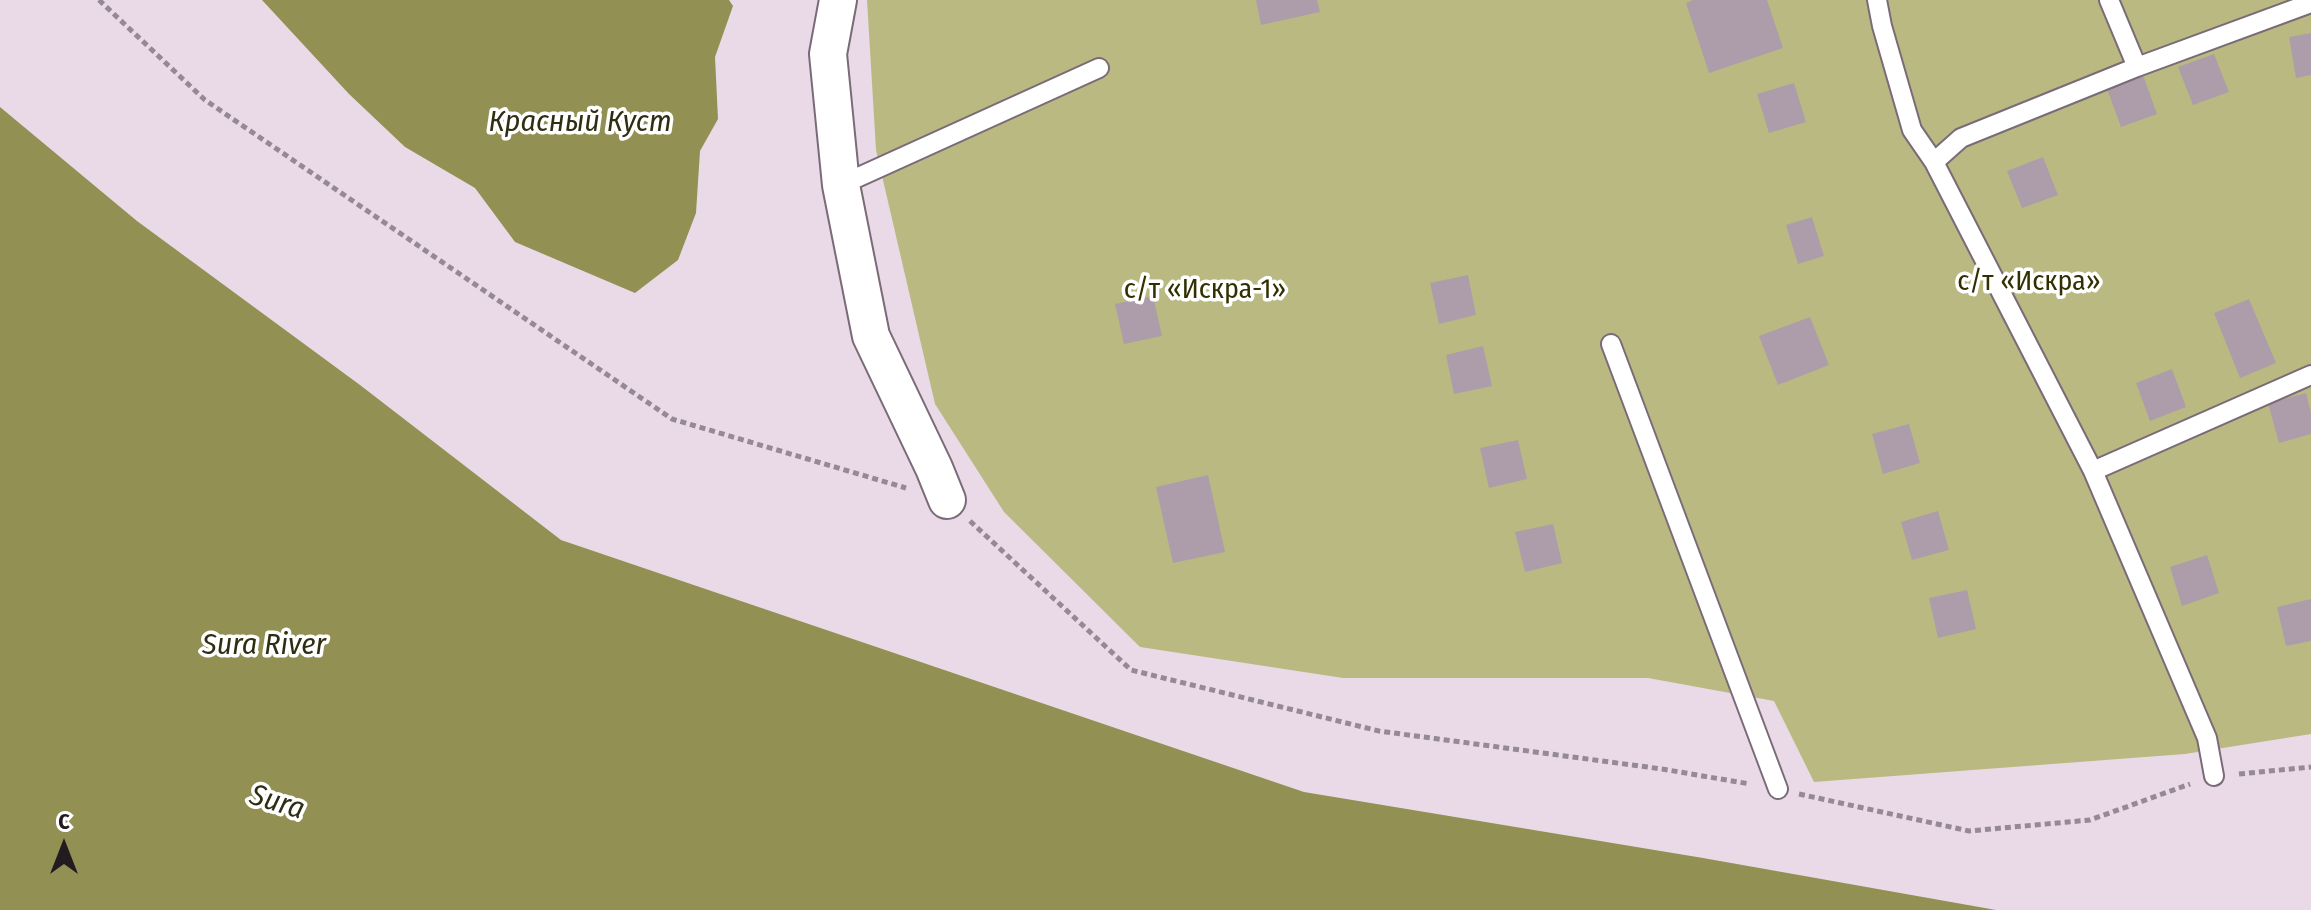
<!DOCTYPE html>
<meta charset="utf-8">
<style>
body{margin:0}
#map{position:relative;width:2311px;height:910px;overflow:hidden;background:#eadae8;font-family:"Fira Sans Condensed",sans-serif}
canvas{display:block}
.north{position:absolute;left:24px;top:806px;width:80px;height:80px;-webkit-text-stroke:6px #fff;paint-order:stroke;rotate:0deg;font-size:22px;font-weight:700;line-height:32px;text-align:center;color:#221c21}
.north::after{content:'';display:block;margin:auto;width:28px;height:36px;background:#221c21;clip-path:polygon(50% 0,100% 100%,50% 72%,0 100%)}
</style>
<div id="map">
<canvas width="2311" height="910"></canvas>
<div class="north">С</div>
</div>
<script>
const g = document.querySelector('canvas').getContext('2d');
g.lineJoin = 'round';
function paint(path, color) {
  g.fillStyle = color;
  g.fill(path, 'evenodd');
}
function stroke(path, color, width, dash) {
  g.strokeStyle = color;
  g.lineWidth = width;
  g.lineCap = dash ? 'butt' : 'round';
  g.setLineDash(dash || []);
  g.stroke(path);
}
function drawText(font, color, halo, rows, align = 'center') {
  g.font = font + ' "Fira Sans Condensed",sans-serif';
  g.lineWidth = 7;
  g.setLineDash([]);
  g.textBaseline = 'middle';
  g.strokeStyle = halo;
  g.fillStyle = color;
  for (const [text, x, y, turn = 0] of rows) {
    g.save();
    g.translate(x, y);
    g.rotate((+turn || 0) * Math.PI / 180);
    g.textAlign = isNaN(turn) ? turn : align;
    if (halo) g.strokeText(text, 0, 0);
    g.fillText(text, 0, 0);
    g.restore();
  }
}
paint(new Path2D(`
 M 867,0 L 2311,0 L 2311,734 L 2185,754 L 1814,782 L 1774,701 L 1648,678 L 1343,678 L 1140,647 L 1004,512 L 935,404 L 876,150 Z`), '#bab982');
paint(new Path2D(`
 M 262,0 L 729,0 L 733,6 L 715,57 L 718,119 L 700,151 L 696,213 L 678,260 L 635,293 L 515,242 L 475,188 L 405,147 L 349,94 Z
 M 0,107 L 137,221 L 360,385 L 561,540 L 1304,792 L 1703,858 L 1996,910 L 0,910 Z`), '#929053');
paint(new Path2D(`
 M 1256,0 L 1317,0 L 1320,12 L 1261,25 Z
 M 1693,0 L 1767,0 L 1783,48 L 1709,73 L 1686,3 Z
 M 2311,33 L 2311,75 L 2296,78 L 2289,37 Z
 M 2214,54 L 2229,92 L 2193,105 L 2178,67 Z
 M 2143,75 L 2157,114 L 2121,127 L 2107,89 Z
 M 1794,83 L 1806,122 L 1769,133 L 1757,94 Z
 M 2043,157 L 2058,195 L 2022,208 L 2007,171 Z
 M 1812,217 L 1824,256 L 1798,264 L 1786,225 Z
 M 1468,275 L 1476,315 L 1439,324 L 1430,283 Z
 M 1153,296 L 1162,336 L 1124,344 L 1115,304 Z
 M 2249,299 L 2276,363 L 2240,378 L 2214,313 Z
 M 1810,317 L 1829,365 L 1778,385 L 1759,336 Z
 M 1483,346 L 1492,386 L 1454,394 L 1446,355 Z
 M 2172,369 L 2186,407 L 2150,421 L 2136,383 Z
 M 2306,393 L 2311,413 L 2311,434 L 2279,443 L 2268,403 Z
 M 1909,424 L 1920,463 L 1883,474 L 1872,434 Z
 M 1518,440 L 1527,479 L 1489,488 L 1480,448 Z
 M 1208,475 L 1225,552 L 1173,563 L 1156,487 Z
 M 1938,511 L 1949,550 L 1912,560 L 1901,522 Z
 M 1553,524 L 1562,563 L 1525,572 L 1515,532 Z
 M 2207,555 L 2219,593 L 2182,606 L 2170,567 Z
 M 1967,590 L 1976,629 L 1938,638 L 1929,598 Z
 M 2311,599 L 2311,641 L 2286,646 L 2277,607 Z`), '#ad9daa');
const lane = new Path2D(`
 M 1877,0 L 1882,26 L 1912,130 L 1934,162 L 2093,471 L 2207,738 L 2214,776
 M 2109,0 L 2137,67
 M 1934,162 L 1961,138 L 2137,67 L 2311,3
 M 841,185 L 1099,68
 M 1611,344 L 1778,789
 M 2093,471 L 2311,375`);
const street = new Path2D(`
 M 838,0 L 828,54 L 841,185 L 871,336 L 934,468 L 947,500`);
stroke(lane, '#796b77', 22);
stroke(street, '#796b77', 40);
stroke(new Path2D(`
 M 99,0 L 205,100 L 672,419 L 906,488
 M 970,521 L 1131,670 L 1379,731 L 1662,769 L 1750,784
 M 2239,774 L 2311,767
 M 1799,794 L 1969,831 L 2090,820 L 2190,784`), '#958993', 5, [6, 4]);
stroke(lane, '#fff', 18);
stroke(street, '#fff', 36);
drawText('28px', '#322f00', '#fff', [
 ["с/т «Искра»",2029,282],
 ["с/т «Искра-1»",1205,290]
]);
drawText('italic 30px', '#2f2e12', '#fff', [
 ["Красный Куст",580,123],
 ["Sura River",264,646],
 ["Sura",277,803,17]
]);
</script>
